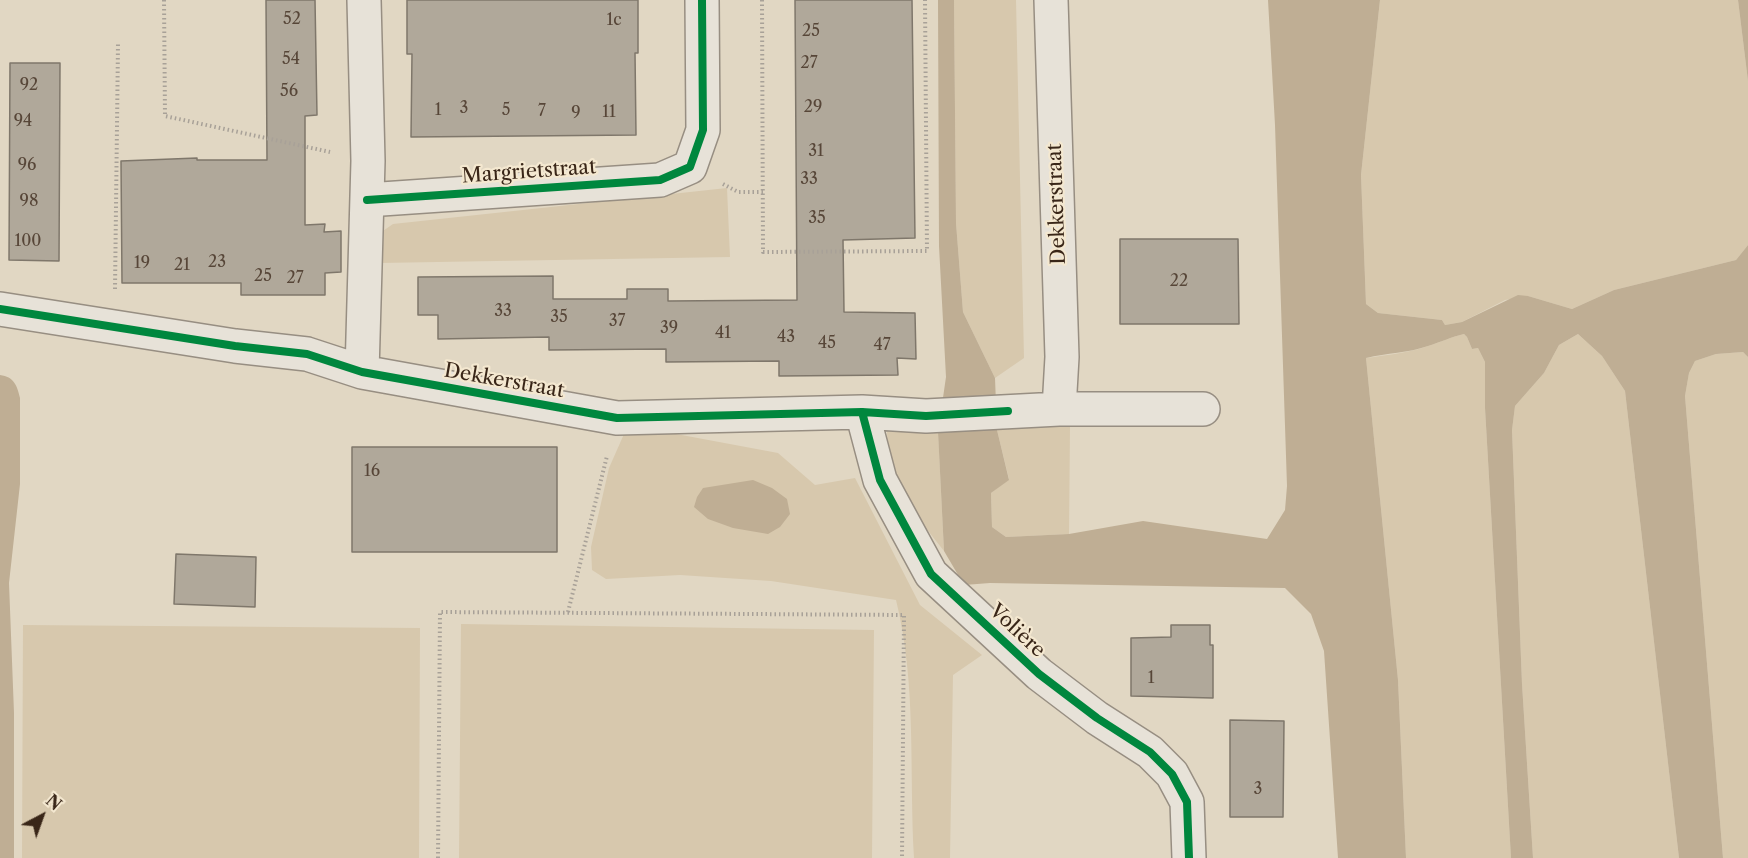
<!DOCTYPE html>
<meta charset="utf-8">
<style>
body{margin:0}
#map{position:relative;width:1748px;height:858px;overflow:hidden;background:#e1d7c3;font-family:"Libre Caslon Text",serif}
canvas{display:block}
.north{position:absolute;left:12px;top:786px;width:60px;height:60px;-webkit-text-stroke:4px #f4e8d0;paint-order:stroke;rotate:41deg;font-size:16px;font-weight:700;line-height:24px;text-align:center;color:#392618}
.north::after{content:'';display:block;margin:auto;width:21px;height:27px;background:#392618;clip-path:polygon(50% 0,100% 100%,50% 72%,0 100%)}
</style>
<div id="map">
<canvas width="1748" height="858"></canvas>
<div class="north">N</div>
</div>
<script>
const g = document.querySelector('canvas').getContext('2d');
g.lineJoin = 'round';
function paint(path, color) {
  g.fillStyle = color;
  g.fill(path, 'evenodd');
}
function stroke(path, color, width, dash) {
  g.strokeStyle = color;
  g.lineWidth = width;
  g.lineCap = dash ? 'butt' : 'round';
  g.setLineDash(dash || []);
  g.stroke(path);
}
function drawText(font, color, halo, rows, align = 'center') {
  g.font = font + ' "Libre Caslon Text",serif';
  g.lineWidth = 4.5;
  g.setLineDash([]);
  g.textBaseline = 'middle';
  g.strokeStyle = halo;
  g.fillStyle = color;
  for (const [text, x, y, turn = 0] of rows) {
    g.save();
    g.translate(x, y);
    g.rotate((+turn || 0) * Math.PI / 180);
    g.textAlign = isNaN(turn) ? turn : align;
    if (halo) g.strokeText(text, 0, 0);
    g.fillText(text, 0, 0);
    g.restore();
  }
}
paint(new Path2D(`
 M 954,0 L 1016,0 L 1024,358 L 995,378 L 963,312 L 956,223 Z
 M 1380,0 L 1738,0 L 1748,81 L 1748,245 L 1736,260 L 1614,290 L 1572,309 L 1528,296 L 1505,300 L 1462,322 L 1445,325 L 1442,320 L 1378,313 L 1366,304 L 1361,175 Z
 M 727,188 L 730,257 L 379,263 L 380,233 L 393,224 Z
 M 1464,334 L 1467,337 L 1472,349 L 1478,348 L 1485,362 L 1485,408 L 1511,858 L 1406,858 L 1398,680 L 1366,358 C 1387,355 1408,353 1428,346 C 1441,342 1451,337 1464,334 Z
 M 1578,334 L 1602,356 L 1625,391 L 1679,858 L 1533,858 L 1522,684 L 1512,430 L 1515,406 L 1544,373 L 1559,345 Z
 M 1743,352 L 1748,357 L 1748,858 L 1723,858 L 1685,396 L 1689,373 L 1695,361 L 1716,354 Z
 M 628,425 L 778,453 L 815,485 L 855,478 L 920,605 L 982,655 L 953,675 L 950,858 L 914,858 C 909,772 917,684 896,600 L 771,581 L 680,575 L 606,579 L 592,570 L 591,547 L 609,468 Z
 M 1006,427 L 1070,427 L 1069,534 L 1006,537 L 992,527 L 991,493 L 1009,479 L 997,430 Z
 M 887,428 L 938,432 L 944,551 L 906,503 L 888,473 Z
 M 461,624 L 874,630 L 872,858 L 459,858 Z
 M 23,625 L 420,628 L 419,858 L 22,858 Z`), '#d7c8ad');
paint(new Path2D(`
 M 938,0 L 954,0 L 956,223 L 963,312 L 995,378 L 997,430 L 1009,480 L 991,493 L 992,527 L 1006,537 L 1069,534 L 1143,521 L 1267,539 L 1285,510 L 1287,486 L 1275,125 L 1268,0 L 1380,0 L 1361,175 L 1366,304 L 1378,313 L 1442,320 L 1445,325 L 1462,322 L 1518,295 L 1528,296 L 1572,309 L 1614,290 L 1736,260 L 1748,245 L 1748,357 L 1743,352 L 1716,354 L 1695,361 L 1689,373 L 1685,396 L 1723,858 L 1679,858 L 1625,391 L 1602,356 L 1578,334 L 1559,345 L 1544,373 L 1515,406 L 1512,430 L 1522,684 L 1533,858 L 1511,858 L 1485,408 L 1485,362 L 1478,348 L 1472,349 L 1467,337 L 1464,334 C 1451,337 1441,342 1428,346 C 1408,353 1387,353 1366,358 L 1398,680 L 1406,858 L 1338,858 L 1324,651 L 1311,614 L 1285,588 L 990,583 L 964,585 L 944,551 L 938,432 L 946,377 L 939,246 Z
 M 1738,0 L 1748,0 L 1748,81 Z
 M 0,375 C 14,377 17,385 20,398 L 20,484 L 9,583 L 14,713 L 14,858 L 0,858 Z
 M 753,480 L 772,488 L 787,499 L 790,514 L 780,527 L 768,534 L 733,528 L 708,519 L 694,507 L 697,497 L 703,488 Z`), '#bfae94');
const building = new Path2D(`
 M 266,0 L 315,0 L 317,115 L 305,116 L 305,225 L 325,224 L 324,232 L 341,231 L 341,272 L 325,273 L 325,295 L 241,295 L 241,283 L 122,283 L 121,161 L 197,158 L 197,160 L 267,160 Z
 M 407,0 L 638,0 L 638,53 L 635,53 L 636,135 L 411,137 L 412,54 L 407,54 Z
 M 795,0 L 912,0 L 915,238 L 843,240 L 844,312 L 915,313 L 916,359 L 897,358 L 898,375 L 779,376 L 779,361 L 666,362 L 666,349 L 549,350 L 549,337 L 438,339 L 438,315 L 418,315 L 418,277 L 553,276 L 553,299 L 627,299 L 627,289 L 668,289 L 668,301 L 797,300 Z
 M 10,63 L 60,63 L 59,261 L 9,260 Z
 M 1120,239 L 1238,239 L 1239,324 L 1120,324 Z
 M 352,447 L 557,447 L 557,552 L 352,552 Z
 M 176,554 L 256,557 L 255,607 L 174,604 Z
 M 1171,625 L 1210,625 L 1210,645 L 1213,645 L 1213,698 L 1131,696 L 1131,638 L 1171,637 Z
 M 1230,720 L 1284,721 L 1283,817 L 1230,817 Z`);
paint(building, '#b0a89a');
stroke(building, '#7f776b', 1.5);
const minor = new Path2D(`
 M 367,200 L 660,180 L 690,167 L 703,130 L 702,0
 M 0,309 L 235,346 L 307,354 L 362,372 L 617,418 L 862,412 L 926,416 L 1059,409 L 1062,357 L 1051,0
 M 362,372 L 368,161 L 364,0
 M 1059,409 L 1203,409
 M 862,412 L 880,480 L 931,574 L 1039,674 L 1097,718 L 1150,752 L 1172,774 L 1187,802 L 1189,858`);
stroke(minor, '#978e82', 36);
stroke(new Path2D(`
 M 164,0 L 165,116 L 330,152
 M 762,0 L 763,252 L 927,251 L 925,0
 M 723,184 L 738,192 L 763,192
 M 115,289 L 118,44
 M 568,612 L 607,456
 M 438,858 L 440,612 L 904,615 L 902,858`), '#a8a198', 4, [1.5, 3]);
stroke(minor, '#e7e2d8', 33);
stroke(new Path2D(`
 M 367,200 L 660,180 L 690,167 L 703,130 L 702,0
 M 0,309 L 235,346 L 307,354 L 362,372 L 617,418 L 862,412 L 926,416 L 1008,411
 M 862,412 L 880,480 L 931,574 L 1039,674 L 1097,718 L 1150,752 L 1172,774 L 1187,802 L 1189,858`), '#00873e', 8);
drawText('16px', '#574638', null, [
 ["52",292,19],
 ["1c",614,20],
 ["25",811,31],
 ["54",291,59],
 ["27",809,63],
 ["92",29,85],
 ["56",289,91],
 ["29",813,107],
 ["3",464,108],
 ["1",438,110],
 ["5",506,110],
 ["7",542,111],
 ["11",609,112],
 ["9",576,113],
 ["94",23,121],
 ["31",816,151],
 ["96",27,165],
 ["33",809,179],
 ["98",29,201],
 ["35",817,218],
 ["100",28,241],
 ["23",217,262],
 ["19",142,263],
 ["21",182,265],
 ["25",263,276],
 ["27",295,278],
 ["22",1179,281],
 ["33",503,311],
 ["35",559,317],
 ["37",617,321],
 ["39",669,328],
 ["41",723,333],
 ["43",786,337],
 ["45",827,343],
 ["47",882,345],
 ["16",372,471],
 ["1",1151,678],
 ["3",1258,789]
]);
drawText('20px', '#392618', '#f4e8d0', [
 ["Margrietstraat",529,172,-4],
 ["Dekkerstraat",1057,204,-92],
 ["Dekkerstraat",504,381,10],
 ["Volière",1017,631,43]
]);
</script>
